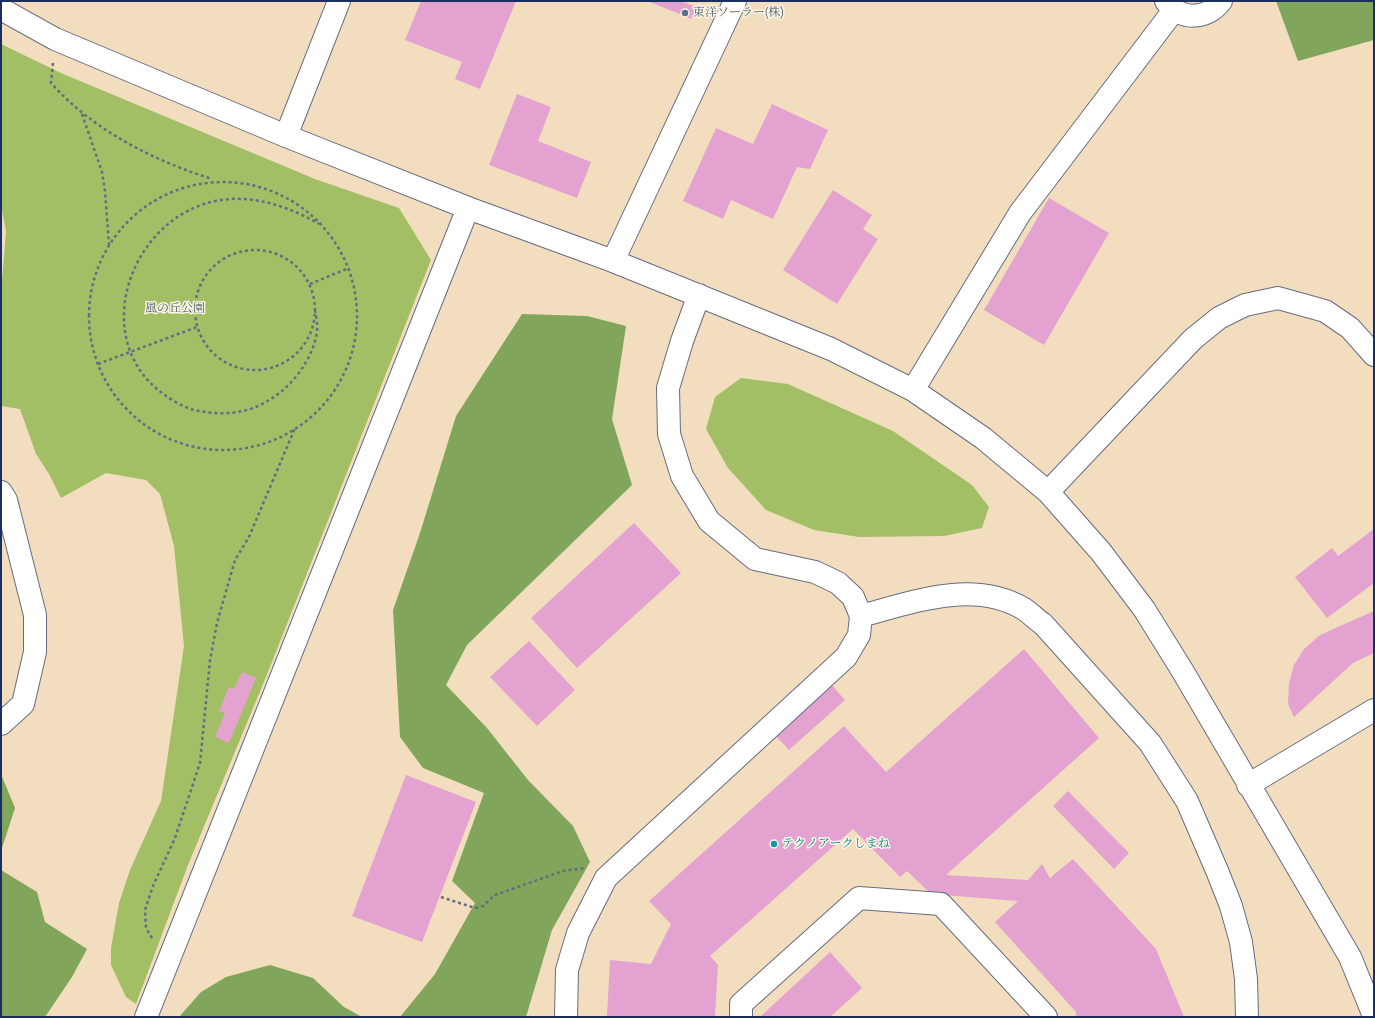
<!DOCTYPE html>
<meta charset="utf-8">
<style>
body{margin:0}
#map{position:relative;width:1375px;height:1018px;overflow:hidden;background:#f2debf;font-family:"IM FELL Great Primer",serif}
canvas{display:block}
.frame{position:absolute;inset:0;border:2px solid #1b2f5e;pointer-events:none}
</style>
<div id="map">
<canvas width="1375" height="1018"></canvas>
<div class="frame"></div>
</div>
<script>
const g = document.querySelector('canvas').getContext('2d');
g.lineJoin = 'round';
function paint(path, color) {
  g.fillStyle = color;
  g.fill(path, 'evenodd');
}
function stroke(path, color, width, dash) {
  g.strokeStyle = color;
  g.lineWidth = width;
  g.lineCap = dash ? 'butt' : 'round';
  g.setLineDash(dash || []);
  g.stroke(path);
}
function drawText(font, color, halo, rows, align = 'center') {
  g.font = font + ' "IM FELL Great Primer","Noto Serif JP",serif';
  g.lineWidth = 3;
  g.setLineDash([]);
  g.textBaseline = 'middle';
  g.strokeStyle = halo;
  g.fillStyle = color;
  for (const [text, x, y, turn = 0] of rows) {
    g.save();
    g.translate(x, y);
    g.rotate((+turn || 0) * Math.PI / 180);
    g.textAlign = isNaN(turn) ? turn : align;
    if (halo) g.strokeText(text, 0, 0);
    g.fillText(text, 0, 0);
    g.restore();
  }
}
paint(new Path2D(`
 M 1,44 L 61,73 L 315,179 L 399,208 L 431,260 L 266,677 L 188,865 L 136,1004 L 126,997 L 111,965 L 111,948 L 119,903 L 130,870 L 161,801 L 184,646 L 174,546 L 160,494 L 146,480 L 106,473 L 61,498 L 49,474 L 36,454 L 20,409 L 1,406 L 1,294 L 6,231 L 1,206 Z
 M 741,378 L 788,384 L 893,431 L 972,485 L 989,507 L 982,528 L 944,536 L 859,537 L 814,530 L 766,510 L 728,468 L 706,429 L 715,397 Z`), '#a2bf66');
paint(new Path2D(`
 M 1276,1 L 1374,1 L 1374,40 L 1298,61 Z
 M 522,314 L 587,316 L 626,326 L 612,419 L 632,485 L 467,645 L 446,685 L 487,728 L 528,780 L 573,826 L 590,862 L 552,930 L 526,1017 L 400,1017 L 435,974 L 475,903 L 452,881 L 484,793 L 423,768 L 400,737 L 393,610 L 420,533 L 456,416 Z
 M 1,774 L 15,808 L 1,851 Z
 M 1,870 L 37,892 L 45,922 L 87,949 L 72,977 L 45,1017 L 1,1017 Z
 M 270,965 L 313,978 L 344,1007 L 362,1017 L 179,1017 L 201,992 L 226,977 Z`), '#81a65b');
paint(new Path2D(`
 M 421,1 L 516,1 L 480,89 L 455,79 L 462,62 L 405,40 Z
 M 647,1 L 680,1 L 697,7 L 692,19 Z
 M 517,94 L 551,107 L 538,141 L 591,162 L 577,198 L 489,165 Z
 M 772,104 L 828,130 L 810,169 L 797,167 L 773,219 L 731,200 L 723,219 L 683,201 L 716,128 L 753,144 Z
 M 833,190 L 872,215 L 863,229 L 878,239 L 837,304 L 783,270 Z
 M 1049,198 L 1109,233 L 1044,345 L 984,310 Z
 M 634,523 L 681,573 L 577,668 L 531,618 Z
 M 1374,529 L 1374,583 L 1327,618 L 1295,577 L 1332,548 L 1338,556 Z
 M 1374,611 L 1374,653 L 1353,663 L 1294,717 L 1288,704 L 1289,683 L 1294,665 L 1304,649 L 1320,635 Z
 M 529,641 L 575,690 L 537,726 L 490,677 Z
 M 1024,649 L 1099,738 L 946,875 L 1028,880 L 1042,864 L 1050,878 L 1073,859 L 1156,949 L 1184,1017 L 1076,1017 L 1076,1012 L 995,922 L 1018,901 L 931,894 L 907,871 L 900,877 L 853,829 L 710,956 L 718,965 L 715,1017 L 607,1017 L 610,960 L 651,964 L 671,924 L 649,901 L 844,726 L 886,772 Z
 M 242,672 L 256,678 L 229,743 L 215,737 L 225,713 L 219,711 L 229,687 L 234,689 Z
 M 830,683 L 845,700 L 789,750 L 773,733 Z
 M 406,775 L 476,802 L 422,942 L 352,916 Z
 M 1068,791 L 1129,853 L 1114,869 L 1053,806 Z
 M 830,952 L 862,988 L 830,1017 L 760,1017 Z`), '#e3a2d0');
const minor = new Path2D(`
 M 1166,1 C 1180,21 1207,20 1221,1
 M 1,9 L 55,39 L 286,136 L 468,208 L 613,261 L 831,349 L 913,390 L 983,438 L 1048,492 L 1101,552 L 1144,609 L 1182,670 L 1350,957 L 1374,1016
 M 286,136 L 339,1
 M 613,261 L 735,1
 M 913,390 L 1020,213 L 1174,10
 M 1,492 L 6,500 L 35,615 L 35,652 L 23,704 L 1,724
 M 1048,492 L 1193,339 L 1219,318 L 1245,305 L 1278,298 L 1325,311 L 1350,328 L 1374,355
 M 861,616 C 913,602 973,579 1024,609 C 1031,614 1037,620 1043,624 L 1150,743 L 1187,801 L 1218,873 L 1231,906 L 1241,942 L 1246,979 L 1247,1017
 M 1248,785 L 1374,710
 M 146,1017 L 468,208
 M 566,1017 L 567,970 L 578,933 L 606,878 L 846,657 L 859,635 L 861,616 L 853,597 L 838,583 L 815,572 L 755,559 L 709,521 L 682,476 L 669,434 L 668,388 L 682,341 L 699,295
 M 741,1017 L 741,1004 L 859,898 L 941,904 L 1046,1017`);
stroke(minor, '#666c80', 24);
stroke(new Path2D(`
 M 53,63 L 51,83 C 93,130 152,160 212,179
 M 82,114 L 102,172 L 105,191 L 109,245
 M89 316a134 134 0 1 1 268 0a134 134 0 1 1-268 0Z
 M195 310a60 60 0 1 1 120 0a60 60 0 1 1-120 0Z
 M 310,284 L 349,268
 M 315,310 C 316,316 318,324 317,331 C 314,356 295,383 274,397 C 251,413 227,416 199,411 C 186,409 173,401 162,393 C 86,336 133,213 221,200 C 255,195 290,207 319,224
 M 98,364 L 197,327
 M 441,897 L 475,908 L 483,906 L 495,895 L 563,871 L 585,868
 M 152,938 L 146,928 L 145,910 L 153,886 L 175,838 L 200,763 L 210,660 L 217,623 L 235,560 L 249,537 L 295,428`), '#666c80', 2.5, [3, 3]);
stroke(minor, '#fff', 22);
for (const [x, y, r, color] of [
 [685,13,4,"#5c6f8a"],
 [774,844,4,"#0f9aa8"]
]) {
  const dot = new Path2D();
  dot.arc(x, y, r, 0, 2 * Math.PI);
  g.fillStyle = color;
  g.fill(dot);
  stroke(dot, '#fcf5e5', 1.5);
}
drawText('12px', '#4e5e75', '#fcf5e5', [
 ["東洋ソーラー(株)",693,13]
], 'left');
drawText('12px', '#445a60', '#fcf5e5', [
 ["風の丘公園",175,309]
]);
drawText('12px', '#0d838f', '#fcf5e5', [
 ["テクノアークしまね",782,844]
], 'left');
</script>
